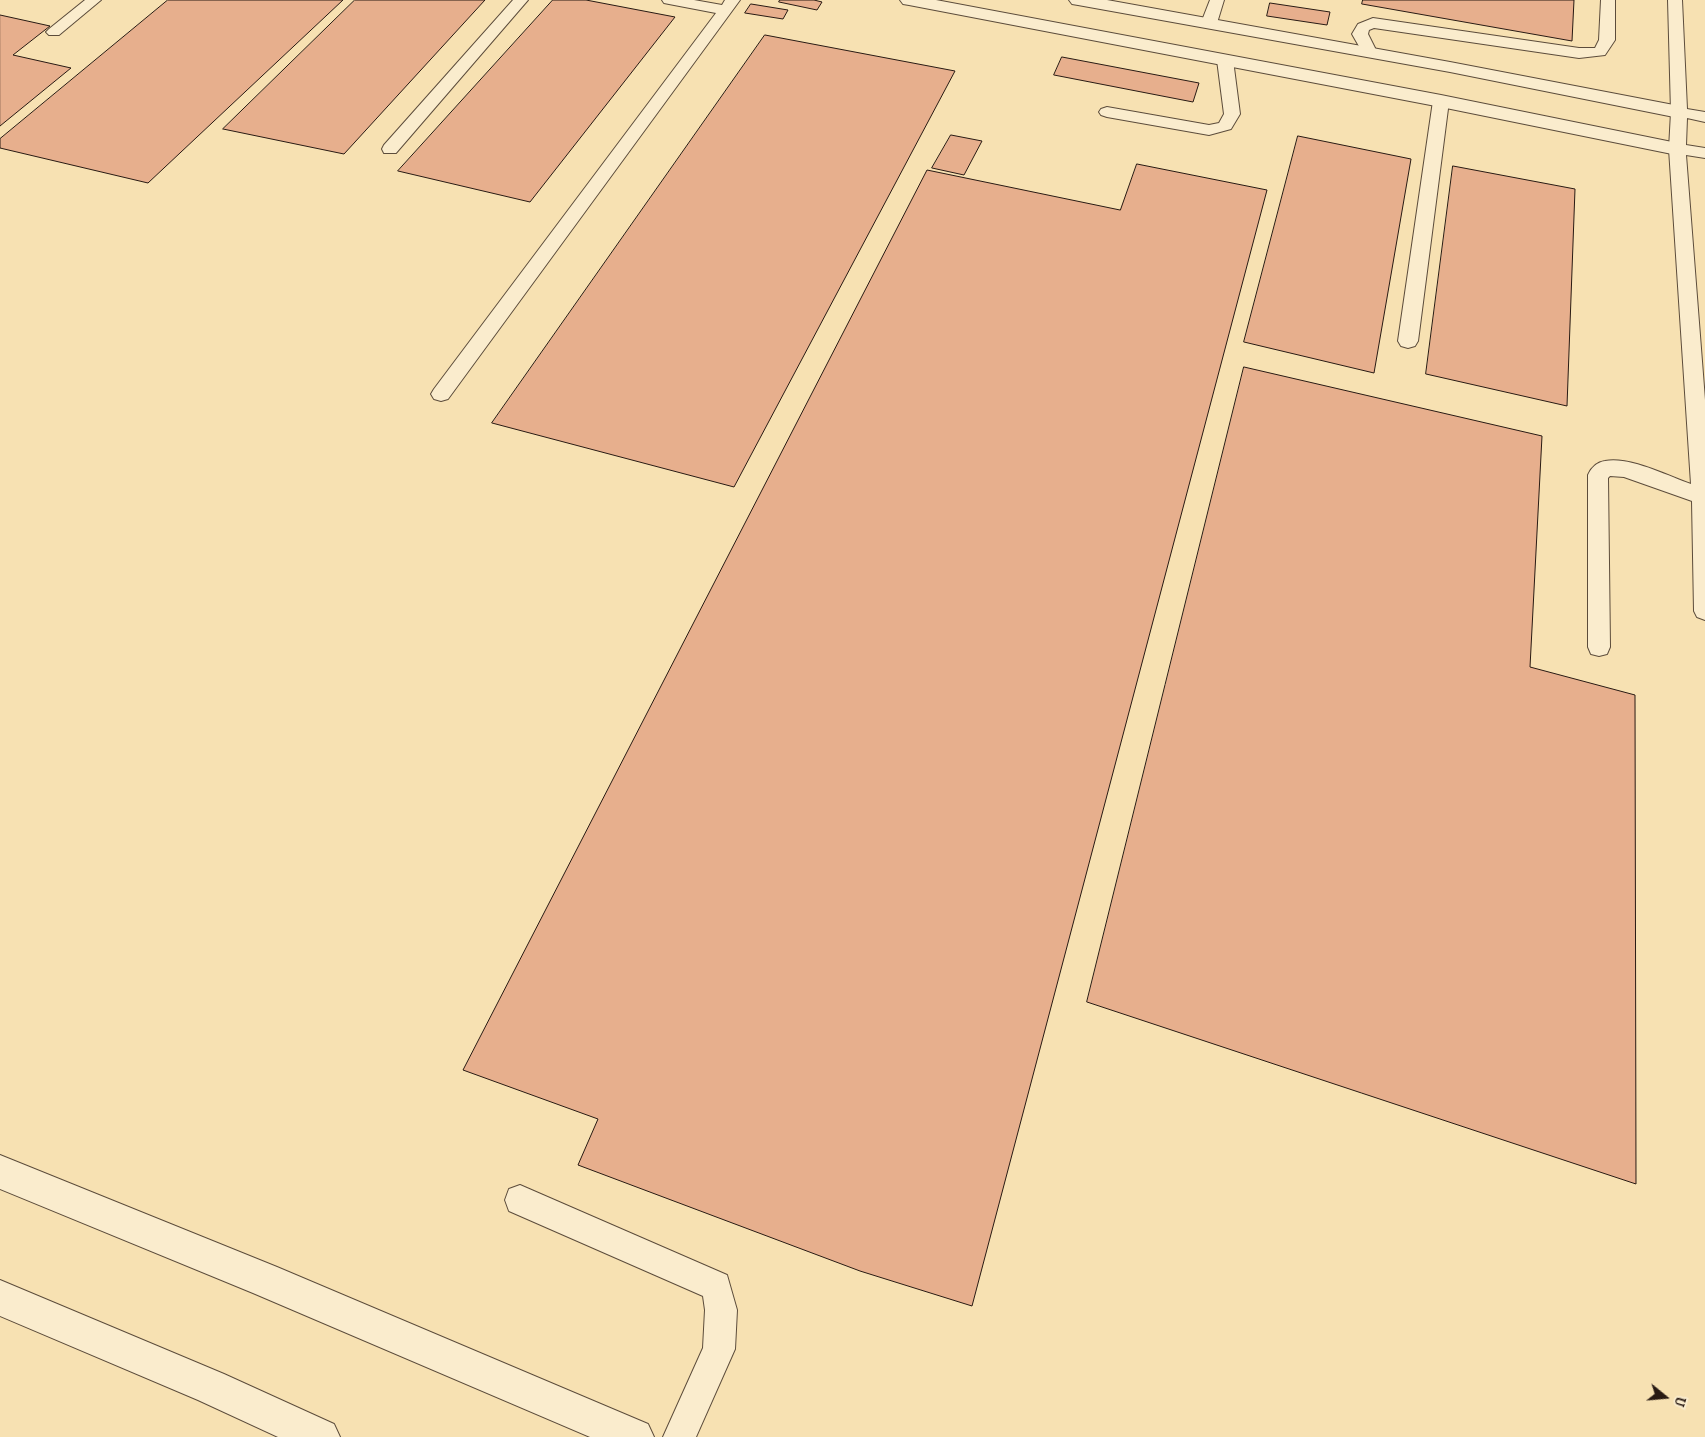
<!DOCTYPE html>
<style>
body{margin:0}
#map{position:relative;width:1705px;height:1437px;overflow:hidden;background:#f7e1b2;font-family:Alegreya,serif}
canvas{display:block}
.north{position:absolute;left:1640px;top:1372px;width:50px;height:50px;-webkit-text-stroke:4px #faeccd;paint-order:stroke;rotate:107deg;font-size:14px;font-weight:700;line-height:20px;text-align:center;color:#281a13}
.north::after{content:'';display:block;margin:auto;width:18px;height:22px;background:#281a13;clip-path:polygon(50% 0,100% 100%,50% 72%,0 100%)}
</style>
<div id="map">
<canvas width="1705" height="1437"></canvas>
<div class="north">U</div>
</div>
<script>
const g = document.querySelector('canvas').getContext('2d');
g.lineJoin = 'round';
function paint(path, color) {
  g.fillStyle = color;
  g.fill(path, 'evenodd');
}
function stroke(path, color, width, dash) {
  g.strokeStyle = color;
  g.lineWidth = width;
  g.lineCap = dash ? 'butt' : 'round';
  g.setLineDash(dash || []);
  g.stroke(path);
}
const building = new Path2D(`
 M 168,0 L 343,0 L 148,183 L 0,148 L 0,139 Z
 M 355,0 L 485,0 L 344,154 L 223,129 Z
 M 553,0 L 586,0 L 675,17 L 530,202 L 398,171 Z
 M 780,0 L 814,0 L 822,2 L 817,10 L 779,2 Z
 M 1363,0 L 1574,0 L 1572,41 L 1362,4 Z
 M 1270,3 L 1330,12 L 1327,25 L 1267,16 Z
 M 751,4 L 788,10 L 783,19 L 745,13 Z
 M 0,15 L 50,26 L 13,55 L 71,68 L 0,126 Z
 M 765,35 L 955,71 L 734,487 L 492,423 Z
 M 1062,57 L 1199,83 L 1193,102 L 1054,75 Z
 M 951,135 L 982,141 L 964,175 L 932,168 Z
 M 1298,136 L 1411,159 L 1374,373 L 1244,342 Z
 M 1137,164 L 1267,190 L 972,1306 L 860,1271 L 578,1165 L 598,1119 L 463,1070 L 927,170 L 1120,210 Z
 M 1453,166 L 1575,189 L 1567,406 L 1426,374 Z
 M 1244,367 L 1542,436 L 1530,667 L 1635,695 L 1636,1184 L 1087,1002 Z`);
paint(building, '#e7af8d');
stroke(building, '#281a13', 1);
const service = new Path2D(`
 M 85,0 L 101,0 L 59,35 L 49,35 L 46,32 L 49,29 Z
 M 513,0 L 528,0 L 396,153 L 384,153 L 382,149 L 384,145 Z
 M 662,0 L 694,0 L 722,5 L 725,0 L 740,0 L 448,399 L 441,401 L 434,399 L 431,394 L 434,389 L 716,13 L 669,4 L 664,3 Z
 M 1210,0 L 1224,0 L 1217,23 L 1214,26 L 1204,26 L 1201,23 Z
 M 1601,0 L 1615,0 L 1615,40 L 1605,55 L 1579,58 L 1374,28 L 1369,30 L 1368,34 L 1377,52 L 1374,55 L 1364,55 L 1352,34 L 1358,24 L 1373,18 L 1579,48 L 1595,48 L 1599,40 Z
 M 1668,0 L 1682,0 L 1687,109 L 1705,112 L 1705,122 L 1687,118 L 1686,145 L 1705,148 L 1705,158 L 1686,155 L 1705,400 L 1705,620 L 1697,617 L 1694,611 L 1692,501 L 1624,477 L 1610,476 L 1608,478 L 1610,647 L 1607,654 L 1599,656 L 1591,654 L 1588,647 L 1588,475 C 1591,468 1597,462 1605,461 C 1629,456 1668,476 1691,484 L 1669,149 L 1671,112 Z
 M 1225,55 L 1230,57 L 1233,60 L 1240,114 L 1231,129 L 1209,135 L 1107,117 L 1101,115 L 1099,112 L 1101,109 L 1107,107 L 1209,125 L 1219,123 L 1224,114 L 1217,60 L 1220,57 Z
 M 1441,96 L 1447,98 L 1449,101 L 1418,341 L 1415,346 L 1408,348 L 1401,346 L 1398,341 L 1433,101 L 1435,98 Z
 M 520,1185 L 727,1275 L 737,1310 L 735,1349 L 696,1437 L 663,1437 L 703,1348 L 705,1310 L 703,1296 L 509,1211 L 505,1200 L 509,1189 Z`);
const minor = new Path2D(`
 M 900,0 L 936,0 L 1441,95 L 1677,143 L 1684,145 L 1687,149 L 1684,153 L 1677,155 L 1441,107 L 909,5 L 903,4 Z
 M 1069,0 L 1107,0 L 1450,62 L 1679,106 L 1686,108 L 1688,112 L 1686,116 L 1679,118 L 1450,72 L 1078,5 L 1072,4 Z
 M 0,1155 L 277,1267 L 648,1424 L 654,1437 L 590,1437 L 253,1293 L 0,1189 Z
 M 0,1280 L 224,1374 L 334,1424 L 340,1437 L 278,1437 L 198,1400 L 0,1316 Z`);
stroke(service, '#5c4c3b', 2);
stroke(minor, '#5c4c3b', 2);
paint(service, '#faeccd');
paint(minor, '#faeccd');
</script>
